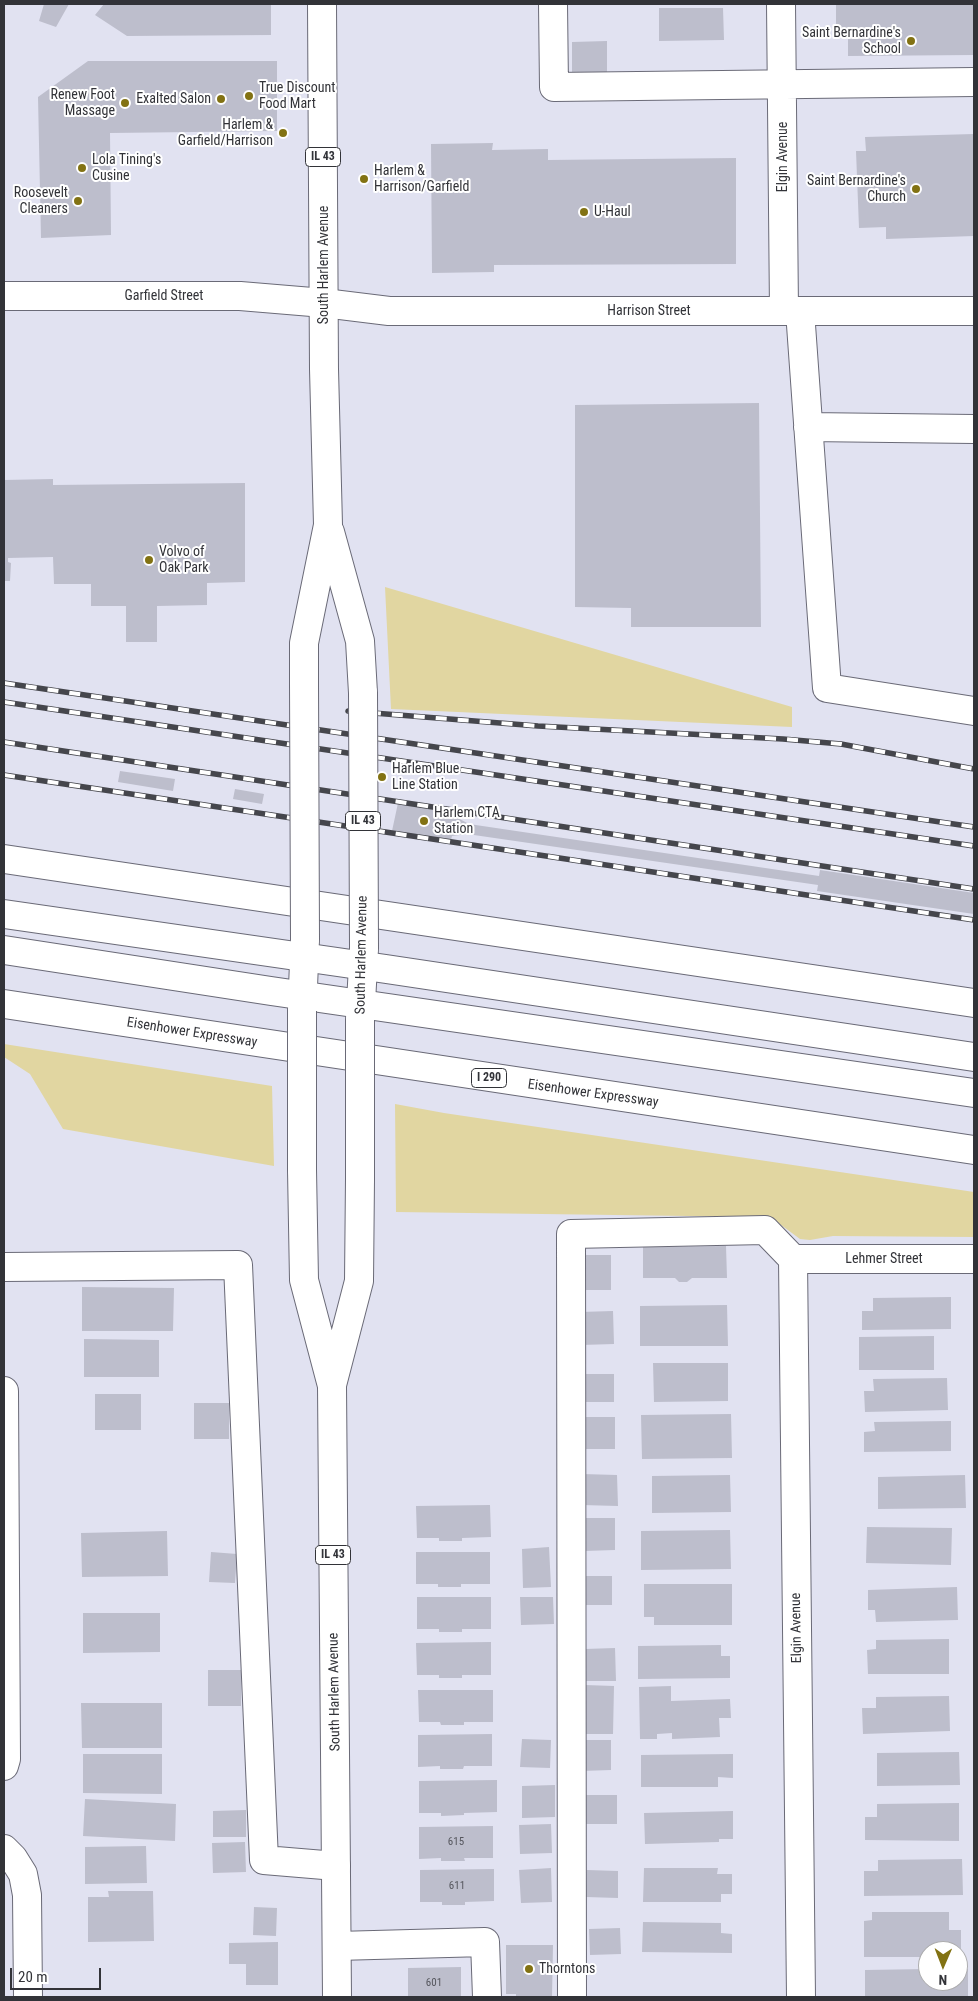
<!DOCTYPE html>
<style>
body{margin:0}
#map{position:relative;width:978px;height:2001px;overflow:hidden;background:#e1e2f1;font-family:"Roboto Condensed",sans-serif}
canvas{display:block}
.frame{position:absolute;inset:0;border:5px solid #323338;pointer-events:none}
.north{position:absolute;left:918px;top:1941px;width:50px;height:50px;box-sizing:border-box;background:#fff;border:1px solid #adadaf;border-radius:50%;rotate:181deg;font-size:14px;font-weight:700;line-height:20px;text-align:center;color:#323338}
.north::after{content:'';display:block;margin:auto;width:18px;height:22px;background:#827213;clip-path:polygon(50% 0,100% 100%,50% 72%,0 100%)}
.scale{position:absolute;left:10px;top:1968px;width:91px;height:22px;box-sizing:border-box;border:2px solid #323338;border-top:0;padding-left:6px;font-size:15px;line-height:18px;white-space:nowrap;color:#323338;-webkit-text-stroke:4px #fff;paint-order:stroke}
</style>
<div id="map">
<canvas width="978" height="2001"></canvas>
<div class="frame"></div>
<div class="north">N</div>
<div class="scale">20 m</div>
</div>
<script>
const g = document.querySelector('canvas').getContext('2d');
g.lineJoin = 'round';
function paint(path, color) {
  g.fillStyle = color;
  g.fill(path, 'evenodd');
}
function stroke(path, color, width, dash) {
  g.strokeStyle = color;
  g.lineWidth = width;
  g.lineCap = dash ? 'butt' : 'round';
  g.setLineDash(dash || []);
  g.stroke(path);
}
function drawText(font, color, halo, rows, align = 'center') {
  g.font = font + ' "Roboto Condensed",sans-serif';
  g.lineWidth = 4;
  g.setLineDash([]);
  g.textBaseline = 'middle';
  g.strokeStyle = halo;
  g.fillStyle = color;
  for (const [text, x, y, turn = 0] of rows) {
    g.save();
    g.translate(x, y);
    g.rotate((+turn || 0) * Math.PI / 180);
    g.textAlign = isNaN(turn) ? turn : align;
    if (halo) g.strokeText(text, 0, 0);
    g.fillText(text, 0, 0);
    g.restore();
  }
}
paint(new Path2D(`
 M 385,587 L 792,707 L 792,727 L 391,709 Z
 M 4,1044 L 272,1086 L 274,1166 L 63,1129 L 30,1074 L 4,1057 Z
 M 395,1104 L 444,1113 L 974,1192 L 974,1237 L 833,1236 L 810,1240 L 800,1239 L 773,1219 L 761,1217 L 396,1212 Z`), '#e1d6a1');
paint(new Path2D(`
 M 44,4 L 69,4 L 56,27 L 39,21 Z
 M 104,4 L 271,4 L 271,35 L 127,36 L 95,15 Z
 M 836,4 L 974,4 L 974,55 L 848,56 L 848,28 L 836,28 Z
 M 659,8 L 723,8 L 724,40 L 659,41 Z
 M 607,41 L 607,76 L 572,76 L 572,42 Z
 M 88,61 L 277,61 L 277,131 L 110,133 L 111,235 L 41,238 L 38,97 Z
 M 974,134 L 974,236 L 886,239 L 886,227 L 859,228 L 856,151 L 866,151 L 865,137 Z
 M 493,143 L 492,150 L 548,149 L 548,160 L 736,158 L 736,264 L 494,265 L 494,272 L 432,273 L 431,144 Z
 M 759,403 L 761,627 L 631,627 L 631,608 L 575,607 L 575,405 Z
 M 53,479 L 53,485 L 245,483 L 245,582 L 207,583 L 207,605 L 157,606 L 157,642 L 126,642 L 126,606 L 91,606 L 91,584 L 54,584 L 53,557 L 8,558 L 8,562 L 11,563 L 10,581 L 4,581 L 4,480 Z
 M 120,771 L 175,779 L 173,791 L 118,782 Z
 M 235,789 L 264,794 L 262,804 L 233,799 Z
 M 398,803 L 454,813 L 454,816 L 469,824 L 819,876 L 820,870 L 974,893 L 974,914 L 817,891 L 818,885 L 467,834 L 452,836 L 451,840 L 392,831 Z
 M 726,1246 L 727,1278 L 692,1278 L 687,1282 L 679,1282 L 675,1278 L 643,1278 L 643,1247 Z
 M 580,1255 L 611,1255 L 611,1290 L 580,1290 Z
 M 82,1287 L 174,1288 L 173,1331 L 82,1331 Z
 M 951,1297 L 951,1329 L 862,1330 L 862,1311 L 873,1311 L 873,1298 Z
 M 727,1305 L 728,1346 L 640,1346 L 640,1306 Z
 M 613,1311 L 614,1344 L 581,1345 L 580,1312 Z
 M 934,1336 L 934,1370 L 859,1370 L 859,1337 Z
 M 84,1339 L 159,1340 L 159,1377 L 84,1377 Z
 M 653,1363 L 728,1363 L 728,1401 L 654,1402 Z
 M 583,1374 L 614,1374 L 614,1402 L 583,1402 Z
 M 947,1378 L 948,1410 L 865,1412 L 864,1391 L 874,1391 L 873,1379 Z
 M 95,1394 L 141,1394 L 141,1430 L 95,1430 Z
 M 194,1403 L 229,1403 L 229,1439 L 194,1439 Z
 M 731,1414 L 732,1458 L 642,1459 L 641,1415 Z
 M 582,1417 L 615,1417 L 615,1449 L 581,1449 Z
 M 951,1421 L 951,1451 L 864,1452 L 864,1432 L 875,1431 L 874,1422 Z
 M 582,1474 L 617,1475 L 618,1506 L 582,1505 Z
 M 730,1475 L 731,1512 L 652,1513 L 652,1476 Z
 M 965,1475 L 966,1508 L 878,1509 L 878,1477 Z
 M 490,1505 L 491,1537 L 462,1538 L 462,1541 L 439,1541 L 439,1538 L 417,1538 L 416,1506 Z
 M 584,1518 L 615,1518 L 615,1550 L 584,1551 Z
 M 867,1527 L 952,1528 L 951,1565 L 866,1563 Z
 M 730,1530 L 731,1569 L 641,1570 L 641,1531 Z
 M 167,1531 L 168,1576 L 82,1577 L 81,1533 Z
 M 549,1547 L 551,1587 L 523,1588 L 522,1549 Z
 M 211,1552 L 237,1554 L 235,1583 L 209,1582 Z
 M 416,1552 L 490,1552 L 490,1584 L 461,1584 L 461,1587 L 438,1587 L 438,1584 L 416,1584 Z
 M 583,1576 L 612,1576 L 612,1605 L 583,1605 Z
 M 644,1584 L 732,1584 L 732,1625 L 654,1625 L 654,1617 L 644,1617 Z
 M 957,1587 L 958,1620 L 876,1622 L 875,1610 L 868,1610 L 868,1590 Z
 M 417,1597 L 491,1597 L 491,1629 L 462,1629 L 462,1632 L 439,1632 L 439,1629 L 417,1629 Z
 M 520,1597 L 553,1597 L 554,1624 L 521,1625 Z
 M 83,1613 L 160,1613 L 160,1652 L 83,1653 Z
 M 949,1639 L 949,1674 L 868,1674 L 867,1650 L 876,1649 L 876,1640 Z
 M 491,1642 L 491,1675 L 462,1675 L 462,1678 L 439,1678 L 439,1675 L 417,1675 L 416,1643 Z
 M 721,1645 L 721,1656 L 730,1656 L 730,1678 L 638,1679 L 638,1646 Z
 M 615,1648 L 616,1681 L 586,1681 L 585,1649 Z
 M 208,1670 L 241,1670 L 241,1706 L 208,1706 Z
 M 585,1685 L 614,1686 L 613,1734 L 585,1734 Z
 M 671,1686 L 671,1701 L 730,1699 L 731,1718 L 719,1718 L 720,1737 L 672,1739 L 672,1733 L 657,1734 L 657,1739 L 640,1739 L 639,1687 Z
 M 418,1690 L 493,1690 L 493,1722 L 464,1722 L 464,1725 L 441,1725 L 440,1722 L 419,1722 Z
 M 949,1696 L 950,1731 L 863,1734 L 862,1708 L 876,1708 L 876,1697 Z
 M 81,1703 L 162,1703 L 162,1748 L 82,1748 Z
 M 492,1734 L 492,1766 L 464,1766 L 463,1769 L 440,1769 L 440,1766 L 418,1767 L 418,1735 Z
 M 522,1739 L 551,1740 L 550,1768 L 520,1767 Z
 M 580,1740 L 611,1740 L 611,1770 L 581,1771 Z
 M 959,1752 L 960,1785 L 877,1786 L 877,1753 Z
 M 83,1754 L 162,1754 L 162,1794 L 83,1793 Z
 M 733,1754 L 733,1778 L 718,1777 L 718,1787 L 641,1787 L 641,1755 Z
 M 497,1780 L 497,1812 L 464,1813 L 464,1815 L 441,1816 L 441,1813 L 419,1813 L 419,1781 Z
 M 555,1785 L 555,1817 L 522,1818 L 522,1786 Z
 M 585,1795 L 617,1795 L 617,1824 L 585,1824 Z
 M 85,1799 L 176,1804 L 175,1841 L 83,1836 Z
 M 959,1803 L 959,1841 L 865,1840 L 865,1817 L 877,1817 L 877,1804 Z
 M 246,1810 L 246,1837 L 213,1837 L 213,1811 Z
 M 733,1811 L 733,1839 L 719,1839 L 719,1842 L 645,1844 L 644,1813 Z
 M 551,1824 L 552,1853 L 520,1854 L 519,1825 Z
 M 493,1826 L 493,1858 L 464,1858 L 465,1861 L 441,1861 L 441,1858 L 419,1859 L 419,1827 Z
 M 245,1842 L 246,1872 L 213,1873 L 212,1843 Z
 M 146,1846 L 147,1883 L 85,1884 L 85,1847 Z
 M 962,1859 L 963,1895 L 864,1896 L 864,1871 L 878,1871 L 878,1860 Z
 M 551,1868 L 552,1902 L 521,1903 L 519,1870 Z
 M 644,1868 L 718,1868 L 717,1874 L 732,1874 L 732,1894 L 721,1894 L 721,1902 L 643,1902 Z
 M 494,1869 L 494,1901 L 465,1902 L 465,1905 L 442,1905 L 442,1902 L 420,1902 L 420,1870 Z
 M 587,1870 L 618,1871 L 618,1898 L 586,1897 Z
 M 108,1891 L 153,1891 L 154,1941 L 88,1942 L 88,1897 L 109,1897 Z
 M 254,1907 L 277,1908 L 276,1936 L 253,1935 Z
 M 872,1912 L 949,1912 L 949,1930 L 961,1930 L 961,1957 L 958,1957 L 958,1951 L 928,1951 L 928,1957 L 864,1957 L 864,1921 L 872,1920 Z
 M 643,1922 L 721,1923 L 721,1933 L 732,1934 L 732,1953 L 642,1952 Z
 M 620,1928 L 621,1954 L 590,1955 L 589,1929 Z
 M 278,1942 L 278,1985 L 246,1985 L 246,1964 L 229,1964 L 229,1943 Z
 M 506,1945 L 553,1945 L 552,1997 L 516,1997 L 516,1994 L 506,1994 Z
 M 461,1967 L 461,1997 L 408,1997 L 408,1968 Z
 M 928,1969 L 928,1981 L 958,1981 L 958,1969 L 968,1969 L 968,1997 L 865,1997 L 865,1970 Z`), '#bdbecc');
const minor = new Path2D(`
 M 553,4 L 554,87 L 974,82
 M 781,4 L 784,311
 M 4,296 L 240,296 L 324,303 L 389,311 L 974,311
 M 800,311 L 827,688 L 974,711
 M 808,427 L 974,429
 M 793,1259 L 801,1997
 M 793,1259 L 974,1259
 M 4,1267 L 238,1265 L 264,1860 L 336,1866
 M 4,1391 L 6,1759 L 4,1766
 M 4,1849 L 13,1858 L 23,1874 L 27,1895 L 28,1997
 M 337,1946 L 485,1942 L 487,1997
 M 572,1997 L 571,1234 L 765,1230 L 793,1259`);
const major = new Path2D(`
 M 330,532 L 360,641 L 363,693
 M 304,684 L 304,643 L 328,525 L 324,369 L 322,4
 M 302,1011 L 305,939
 M 360,1020 L 364,948
 M 302,1170 L 304,1280 L 332,1386 L 337,1997
 M 332,1385 L 359,1281 L 360,1179`);
const highway = new Path2D(`
 M 4,859 L 974,1003
 M 4,914 L 386,969 L 974,1057
 M 4,950 L 271,991 L 974,1093
 M 4,1004 L 974,1150`);
stroke(minor, '#6a6a77', 30);
stroke(major, '#6a6a77', 30);
stroke(highway, '#6a6a77', 30);
stroke(minor, '#fff', 28);
stroke(major, '#fff', 28);
stroke(highway, '#fff', 28);
const rail = new Path2D(`
 M 4,683 L 974,827
 M 4,702 L 974,846
 M 348,711 L 538,726 L 783,739 L 841,744 L 974,769
 M 4,742 L 974,889
 M 4,775 L 974,920`);
stroke(rail, '#45464c', 5.5);
stroke(rail, '#fff', 4, [11]);
const majorBridge = new Path2D(`
 M 304,684 L 305,939
 M 363,693 L 364,948
 M 302,1011 L 302,1170
 M 360,1179 L 360,1020`);
stroke(majorBridge, '#6a6a77', 30, []);
stroke(majorBridge, '#fff', 28);
for (const [x, y, r, color] of [
 [911,41,5,"#827213"],
 [249,96,5,"#827213"],
 [221,99,5,"#827213"],
 [125,103,5,"#827213"],
 [283,133,5,"#827213"],
 [82,168,5,"#827213"],
 [364,179,5,"#827213"],
 [916,189,5,"#827213"],
 [78,201,5,"#827213"],
 [584,212,5,"#827213"],
 [149,560,5,"#827213"],
 [382,777,5,"#827213"],
 [424,821,5,"#827213"],
 [529,1969,5,"#827213"]
]) {
  const dot = new Path2D();
  dot.arc(x, y, r, 0, 2 * Math.PI);
  g.fillStyle = color;
  g.fill(dot);
  stroke(dot, '#fff', 2);
}
drawText('11px', '#55565d', null, [
 ["615",456,1842],
 ["611",457,1886],
 ["601",434,1983]
]);
for (const [x, y, w] of [
 [323,157,35],
 [363,821,35],
 [489,1078,35],
 [333,1555,35]
]) {
  const box = new Path2D();
  box.roundRect(x - w / 2, y - 9.5, w, 19, 4);
  g.fillStyle = '#fff';
  g.fill(box);
  stroke(box, '#323338', 1);
}
drawText('bold 12px', '#323338', null, [
 ["IL 43",323,157],
 ["IL 43",363,821],
 ["I 290",489,1078],
 ["IL 43",333,1555]
]);
drawText('14px', '#323338', '#fff', [
 ["Saint Bernardine's",901,33,"right"],
 ["School",901,49,"right"],
 ["True Discount",259,88],
 ["Food Mart",259,104],
 ["Renew Foot",115,95,"right"],
 ["Massage",115,111,"right"],
 ["Exalted Salon",211,99,"right"],
 ["Harlem &",273,125,"right"],
 ["Garfield/Harrison",273,141,"right"],
 ["Lola Tining's",92,160],
 ["Cusine",92,176],
 ["Harlem &",374,171],
 ["Harrison/Garfield",374,187],
 ["Saint Bernardine's",906,181,"right"],
 ["Church",906,197,"right"],
 ["Roosevelt",68,193,"right"],
 ["Cleaners",68,209,"right"],
 ["U-Haul",594,212],
 ["Volvo of",159,552],
 ["Oak Park",159,568],
 ["Harlem Blue",392,769],
 ["Line Station",392,785],
 ["Harlem CTA",434,813],
 ["Station",434,829],
 ["Thorntons",539,1969]
], 'left');
drawText('14px', '#323338', '#fff', [
 ["Elgin Avenue",783,157,-90],
 ["South Harlem Avenue",324,265,-90],
 ["Garfield Street",164,296],
 ["Harrison Street",649,311],
 ["South Harlem Avenue",362,955,-89],
 ["Eisenhower Expressway",192,1033,9],
 ["Eisenhower Expressway",593,1094,8],
 ["Lehmer Street",884,1259],
 ["Elgin Avenue",797,1628,-91],
 ["South Harlem Avenue",335,1692,-91]
]);
</script>
